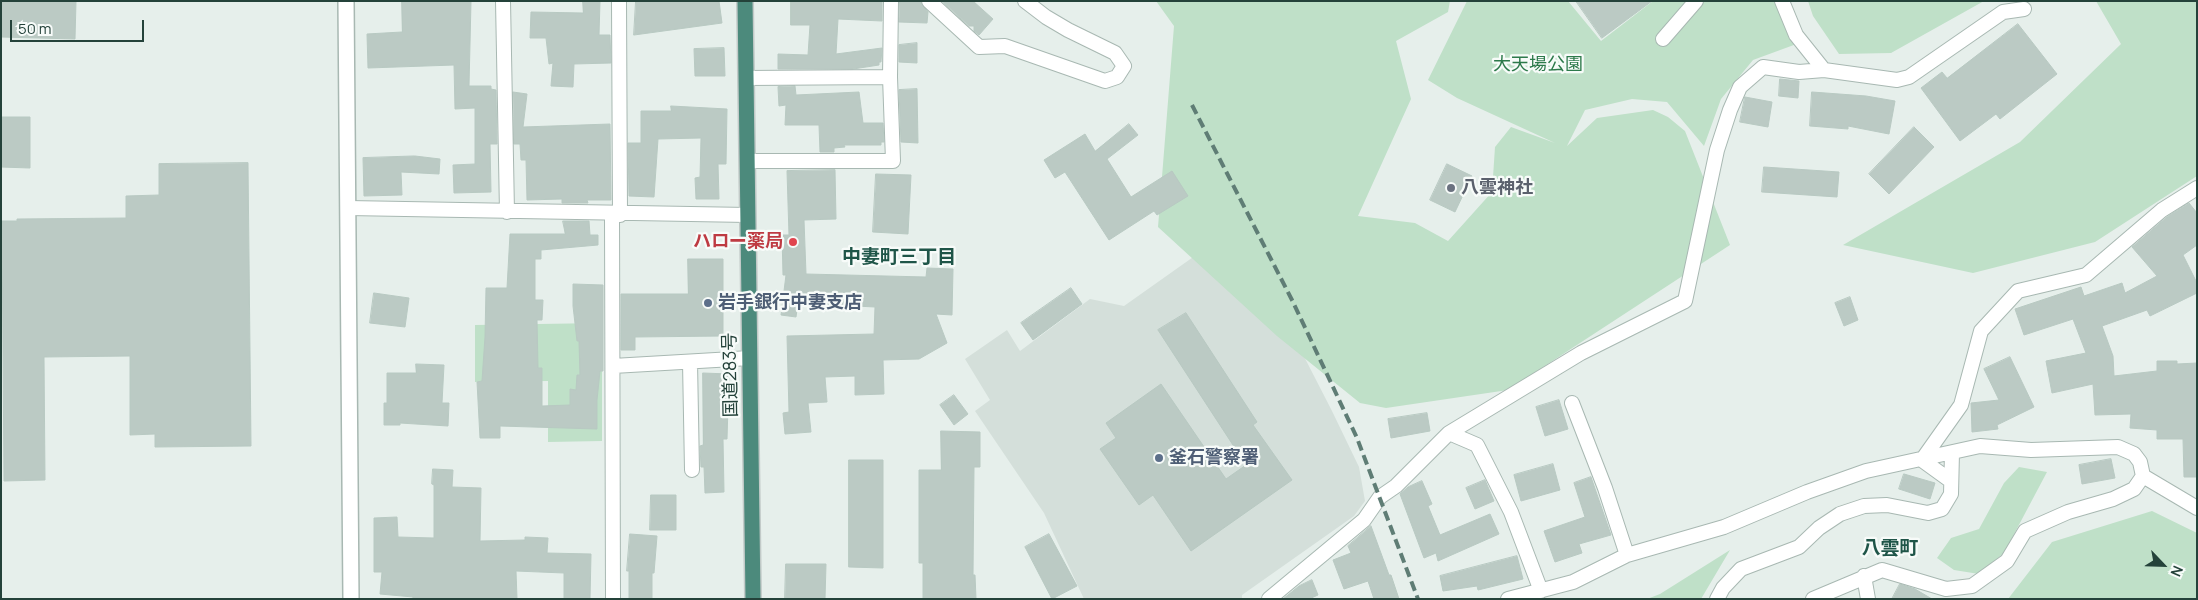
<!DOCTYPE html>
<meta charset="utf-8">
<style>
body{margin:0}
#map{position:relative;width:2198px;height:600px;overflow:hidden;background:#e6efeb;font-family:Manrope,sans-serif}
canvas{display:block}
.frame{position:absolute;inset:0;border:2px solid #24423a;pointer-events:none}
.north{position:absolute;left:2138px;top:540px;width:50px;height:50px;-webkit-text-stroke:4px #f7fbf9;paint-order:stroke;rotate:114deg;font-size:14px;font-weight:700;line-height:20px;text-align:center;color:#24423a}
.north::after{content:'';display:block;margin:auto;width:18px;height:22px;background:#24423a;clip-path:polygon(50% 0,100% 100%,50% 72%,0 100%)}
.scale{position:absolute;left:10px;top:20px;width:134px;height:22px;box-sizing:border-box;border:2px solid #24423a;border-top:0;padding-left:6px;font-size:15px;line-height:18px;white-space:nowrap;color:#24423a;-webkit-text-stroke:4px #f7fbf9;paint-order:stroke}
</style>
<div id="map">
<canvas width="2198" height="600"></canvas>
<div class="frame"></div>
<div class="north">N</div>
<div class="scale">50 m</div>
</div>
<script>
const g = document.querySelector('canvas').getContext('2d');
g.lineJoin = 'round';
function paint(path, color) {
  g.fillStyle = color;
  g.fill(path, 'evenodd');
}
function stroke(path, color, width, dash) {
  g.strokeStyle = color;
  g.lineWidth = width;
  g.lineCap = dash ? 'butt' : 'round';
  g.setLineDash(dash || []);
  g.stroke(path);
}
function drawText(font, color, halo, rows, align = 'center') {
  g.font = font + ' Manrope,"Noto Sans JP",sans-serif';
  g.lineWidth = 4.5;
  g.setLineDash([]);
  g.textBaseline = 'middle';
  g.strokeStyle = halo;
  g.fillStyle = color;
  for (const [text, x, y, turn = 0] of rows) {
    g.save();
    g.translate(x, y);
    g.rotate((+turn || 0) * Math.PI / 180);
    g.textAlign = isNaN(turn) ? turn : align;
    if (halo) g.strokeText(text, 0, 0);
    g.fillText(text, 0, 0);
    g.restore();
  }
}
paint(new Path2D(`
 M 1237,226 L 1332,411 L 1359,467 L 1365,501 L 1354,516 L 1242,595 L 1242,599 L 1084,599 L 1044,513 L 975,411 L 990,400 L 965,359 L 1007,330 L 1020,351 L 1090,299 L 1124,306 Z`), '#d4dfda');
paint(new Path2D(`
 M 1156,1 L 1450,1 L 1448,12 L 1396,41 L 1411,99 L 1358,216 L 1415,223 L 1448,241 L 1492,192 L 1495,147 L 1511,127 L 1555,143 L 1457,98 L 1428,80 L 1467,1 L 1568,1 L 1601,41 L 1653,1 L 1783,1 L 1802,42 L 1753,60 L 1721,99 L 1704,146 L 1667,102 L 1632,99 L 1585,110 L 1567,146 L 1597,118 L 1653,110 L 1668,117 L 1685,131 L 1730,245 L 1508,390 L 1386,408 L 1360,403 L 1277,336 L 1158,227 L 1174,26 Z
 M 1808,1 L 1984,1 L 1891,53 L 1839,54 L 1813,16 Z
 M 2096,1 L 2197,1 L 2197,176 L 2095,242 L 1973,273 L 1843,245 L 2020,142 L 2121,44 Z
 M 602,323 L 602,441 L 548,442 L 548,381 L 475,382 L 475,325 Z
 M 2019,467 L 2047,472 L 2004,553 L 1979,574 L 1954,570 L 1937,558 L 1951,538 L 1979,529 L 2004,483 Z
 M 2152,511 L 2197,533 L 2197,599 L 2008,599 L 2052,542 Z
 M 1730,550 L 1701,599 L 1647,599 L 1660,594 Z`), '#bfe0c8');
const building = new Path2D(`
 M 1,1 L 76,1 L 75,39 L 1,37 Z
 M 402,1 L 471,1 L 469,86 L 491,86 L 491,89 L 496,90 L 497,144 L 490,144 L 491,192 L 454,193 L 453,165 L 475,164 L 475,108 L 455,109 L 454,65 L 368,68 L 367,34 L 402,32 Z
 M 583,1 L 600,1 L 599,35 L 610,35 L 611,63 L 574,64 L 573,87 L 551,86 L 553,63 L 549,64 L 546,38 L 530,38 L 531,12 L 583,13 Z
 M 636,1 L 719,1 L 722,23 L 634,35 Z
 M 791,1 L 882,1 L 882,21 L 838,19 L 836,54 L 882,48 L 881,62 L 879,62 L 879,65 L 853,69 L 778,69 L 778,54 L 808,55 L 810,25 L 791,25 Z
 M 900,1 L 920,1 L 928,12 L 927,23 L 899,22 Z
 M 942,1 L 973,1 L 993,19 L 979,35 L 974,31 L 974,26 L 969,26 Z
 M 1576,1 L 1652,1 L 1602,38 Z
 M 2018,24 L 2057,74 L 2000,119 L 1996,114 L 1960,141 L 1921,88 L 1942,72 L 1947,78 Z
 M 917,43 L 917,63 L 899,62 L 899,45 Z
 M 724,48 L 725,76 L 695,76 L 694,49 Z
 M 1780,79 L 1799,81 L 1798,98 L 1779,96 Z
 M 795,86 L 796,95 L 859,92 L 863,123 L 883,123 L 884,142 L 881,142 L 881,145 L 844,145 L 845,147 L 834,148 L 834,152 L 820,152 L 819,125 L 785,125 L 786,105 L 779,106 L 778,87 Z
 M 917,89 L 918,143 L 901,142 L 899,90 Z
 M 513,92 L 527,94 L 523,127 L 610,124 L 611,200 L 587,200 L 588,203 L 562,203 L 562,199 L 527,200 L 526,160 L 521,160 L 520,144 L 514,144 Z
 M 1812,92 L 1866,96 L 1895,101 L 1889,134 L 1848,126 L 1848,129 L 1810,126 Z
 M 1745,97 L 1772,102 L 1768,127 L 1740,122 Z
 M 671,106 L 727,109 L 726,164 L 718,164 L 719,199 L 696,199 L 695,178 L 700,177 L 701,138 L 658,139 L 654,197 L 629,196 L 628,143 L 641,143 L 641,111 L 671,111 Z
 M 1,117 L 30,117 L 30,168 L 1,167 Z
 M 1129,124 L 1138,135 L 1107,159 L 1131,197 L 1172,171 L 1188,196 L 1157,215 L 1154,211 L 1109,240 L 1065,172 L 1055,178 L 1044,160 L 1085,134 L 1095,151 Z
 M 1914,127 L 1934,147 L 1889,194 L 1869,174 Z
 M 415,156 L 440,159 L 439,174 L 401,172 L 402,195 L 364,196 L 363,158 Z
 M 248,163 L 251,446 L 155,447 L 155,434 L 130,435 L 130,356 L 44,357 L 45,480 L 4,481 L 2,221 L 17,221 L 17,219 L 126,218 L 126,196 L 159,195 L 159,164 Z
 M 1447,164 L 1472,176 L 1455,212 L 1430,200 Z
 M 1764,167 L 1839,172 L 1837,197 L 1762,192 Z
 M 835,170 L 836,219 L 804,220 L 806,274 L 926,277 L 927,268 L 953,269 L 952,315 L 936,314 L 947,343 L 919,359 L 883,360 L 884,394 L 855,395 L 855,376 L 825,377 L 827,402 L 808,403 L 811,432 L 785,434 L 783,413 L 789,412 L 787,336 L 874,334 L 875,307 L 798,303 L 796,317 L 781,315 L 786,275 L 783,275 L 782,235 L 789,235 L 787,171 Z
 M 876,174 L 911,175 L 908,234 L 873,232 Z
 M 2189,203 L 2197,213 L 2197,245 L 2183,255 L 2197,283 L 2197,293 L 2150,316 L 2147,310 L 2102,326 L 2113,356 L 2114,376 L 2157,371 L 2157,361 L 2177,361 L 2177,364 L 2197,363 L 2197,477 L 2184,477 L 2183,439 L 2157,439 L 2157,430 L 2130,428 L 2131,414 L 2095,415 L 2093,384 L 2052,393 L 2046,361 L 2086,353 L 2073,319 L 2024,335 L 2015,309 L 2081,287 L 2084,296 L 2122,283 L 2125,293 L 2157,276 L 2132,247 L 2167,217 Z
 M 563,221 L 589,221 L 590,235 L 598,235 L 598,245 L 541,250 L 541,259 L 535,259 L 535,300 L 543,300 L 542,320 L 537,320 L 538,368 L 542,368 L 542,406 L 570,405 L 570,389 L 576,390 L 577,375 L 580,375 L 579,341 L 577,341 L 573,306 L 573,284 L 603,285 L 603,371 L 600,371 L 597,400 L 597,429 L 500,426 L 500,438 L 480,438 L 477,382 L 482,381 L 485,337 L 486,288 L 507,288 L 510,234 L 565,234 Z
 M 688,259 L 723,259 L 723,336 L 635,337 L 635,350 L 621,350 L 621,294 L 688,294 Z
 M 1071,288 L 1082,304 L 1033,340 L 1021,323 Z
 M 374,293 L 409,298 L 405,327 L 370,323 Z
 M 1850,297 L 1858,320 L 1844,326 L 1835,303 Z
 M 1186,313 L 1257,422 L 1253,425 L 1292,480 L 1191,551 L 1153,495 L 1139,505 L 1100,449 L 1116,438 L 1106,423 L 1161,384 L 1226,479 L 1246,465 L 1158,330 Z
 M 2010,357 L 2034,407 L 1997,425 L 1998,429 L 1972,432 L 1971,403 L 1999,400 L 1984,369 Z
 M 416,364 L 444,365 L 442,403 L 449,403 L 448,426 L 400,423 L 400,425 L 384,425 L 384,403 L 387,403 L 387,373 L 416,373 Z
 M 703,373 L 729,374 L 727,439 L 723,439 L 724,492 L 705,493 L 704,467 L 701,467 L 700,446 L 703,445 Z
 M 954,395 L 968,414 L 954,425 L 940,405 Z
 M 1559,400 L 1568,429 L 1545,436 L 1536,407 Z
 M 1427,413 L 1430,431 L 1391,438 L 1388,419 Z
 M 941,431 L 980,432 L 980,467 L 974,467 L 973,575 L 975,575 L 976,599 L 923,599 L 923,563 L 919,563 L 919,470 L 941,470 Z
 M 2111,459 L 2115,478 L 2082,484 L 2079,465 Z
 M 849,460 L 883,460 L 883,568 L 849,567 Z
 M 1553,464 L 1560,490 L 1521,501 L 1514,475 Z
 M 433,469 L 453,470 L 452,487 L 481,488 L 480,541 L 525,540 L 525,537 L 548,538 L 547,553 L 591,554 L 590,599 L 564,599 L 564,573 L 516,571 L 517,599 L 413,599 L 413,597 L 380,594 L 382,572 L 374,572 L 374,518 L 397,517 L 398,537 L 434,538 L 434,485 L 432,484 Z
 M 1904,474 L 1935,483 L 1930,499 L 1899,489 Z
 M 1591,477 L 1611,535 L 1579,544 L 1582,553 L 1555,562 L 1544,531 L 1585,517 L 1574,483 Z
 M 1485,480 L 1494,501 L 1475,509 L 1466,488 Z
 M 1422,481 L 1432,504 L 1428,506 L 1440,535 L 1490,514 L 1499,534 L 1438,561 L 1436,553 L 1424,558 L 1400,494 L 1408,487 Z
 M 651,495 L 676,495 L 676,530 L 650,530 Z
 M 1371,526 L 1389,575 L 1391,575 L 1399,599 L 1374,599 L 1368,581 L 1344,589 L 1333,560 L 1351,553 L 1348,546 Z
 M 630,534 L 657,536 L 654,573 L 652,573 L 652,599 L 629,599 L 629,571 L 627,571 Z
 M 1049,534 L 1077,586 L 1052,599 L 1025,547 Z
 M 1517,556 L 1523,579 L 1478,590 L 1477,586 L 1443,591 L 1440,576 Z
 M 786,564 L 826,564 L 825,599 L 785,599 Z
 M 1312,580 L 1318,595 L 1309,599 L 1283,599 L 1299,586 Z
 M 1900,584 L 1915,589 L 1932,599 L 1892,599 Z`);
paint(building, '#bbcac4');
stroke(building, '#b8c9c2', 1);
const minor = new Path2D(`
 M 503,1 L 507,212
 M 619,1 L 620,215
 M 929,1 L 979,47 L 1005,46 L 1105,81 L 1117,77 L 1124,66 L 1115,53 L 1068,30 L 1046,17 L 1025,1
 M 1782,1 L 1796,35 L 1824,70
 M 1663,39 L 1696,1
 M 746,78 L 890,77
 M 747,161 L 893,161 L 890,77 L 891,1
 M 348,208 L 748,215
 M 612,215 L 613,599
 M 690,362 L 692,470
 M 613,366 L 750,358
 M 1572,403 L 1605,488 L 1627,555
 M 1449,433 L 1477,445 L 1511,512 L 1541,591
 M 1951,481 L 1922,460 L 1961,405 L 1981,331 L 2018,291 L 2086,275 L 2162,210 L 2197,188
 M 1864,576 L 1868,599
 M 1269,599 L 1364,520 L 1380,497 L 1396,486 L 1449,433 L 1581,353 L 1685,301 L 1717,150 L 1730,110 L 1740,87 L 1763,67 L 1799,72 L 1824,70 L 1897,80 L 1909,77 L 2003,12 L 2024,9
 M 1508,599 L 1573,582 L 1627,555 L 1724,527 L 1807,492 L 1866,471 L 1980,446 L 2031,450 L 2118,447 L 2134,454 L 2140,462 L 2143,476 L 2197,508
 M 1717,599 L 1723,588 L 1741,569 L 1799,547 L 1819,528 L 1840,514 L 1864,506 L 1887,505 L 1928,513 L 1942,509 L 1951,494 L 1952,453
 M 1813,599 L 1882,570 L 1946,589 L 1972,586 L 2007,561 L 2025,531 L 2068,512 L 2113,499 L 2134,489 L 2143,476`);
const tertiary = new Path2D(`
 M 346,1 L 351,599`);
const trunk = new Path2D(`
 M 745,1 L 753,599`);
stroke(minor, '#a8b8b2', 16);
stroke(tertiary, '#a8b8b2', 18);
stroke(trunk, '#c2cac8', 18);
stroke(minor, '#fff', 14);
stroke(tertiary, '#fff', 15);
stroke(trunk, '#4c8a7c', 15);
stroke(new Path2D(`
 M 1192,105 L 1293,302 L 1357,438 L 1418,599`), '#5f7d75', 4, [10, 5]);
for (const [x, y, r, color] of [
 [1451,188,5,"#6b7280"],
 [793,242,5,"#e0444e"],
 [708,303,5,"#5c6f8a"],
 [1159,458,5,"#5c6f8a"]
]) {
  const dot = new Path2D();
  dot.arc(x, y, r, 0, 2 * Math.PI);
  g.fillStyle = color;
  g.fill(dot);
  stroke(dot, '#f7fbf9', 2);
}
drawText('18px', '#2d7a4b', '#f7fbf9', [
 ["大天場公園",1538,65]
]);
drawText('bold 18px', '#5b616d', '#f7fbf9', [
 ["八雲神社",1461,188]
], 'left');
drawText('bold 18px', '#be3a42', '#f7fbf9', [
 ["ハロー薬局",783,242]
], 'right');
drawText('bold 18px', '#4e5e75', '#f7fbf9', [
 ["岩手銀行中妻支店",718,303],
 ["釜石警察署",1169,458]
], 'left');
drawText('18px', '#24423a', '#f7fbf9', [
 ["国道283号",731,375,-91]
]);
drawText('bold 19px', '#1f5548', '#f7fbf9', [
 ["中妻町三丁目",899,258],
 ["八雲町",1890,549]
]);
</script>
